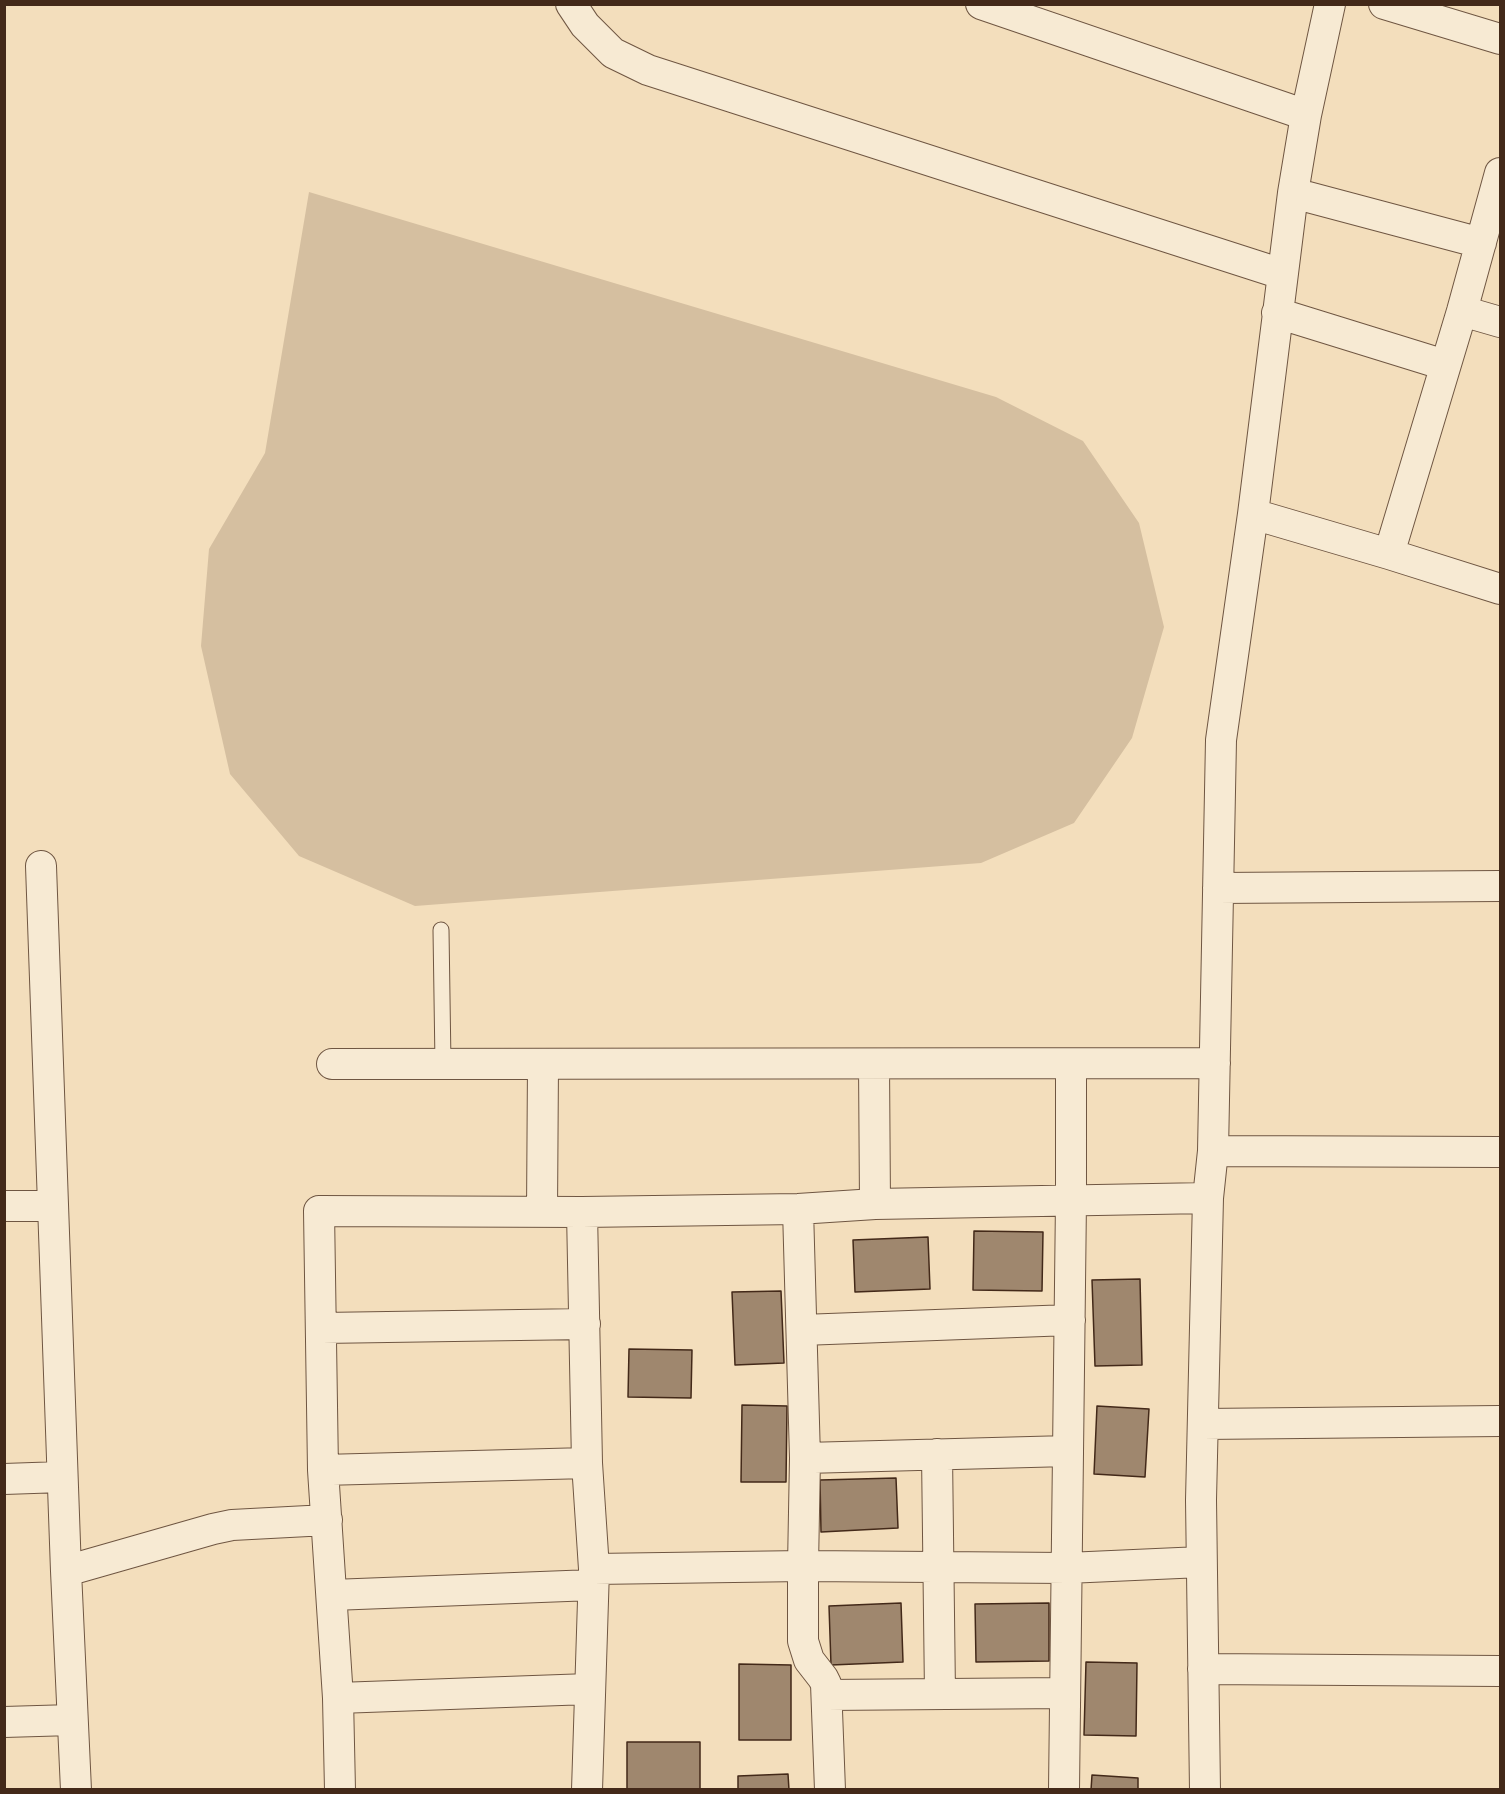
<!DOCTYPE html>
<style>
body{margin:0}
#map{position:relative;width:1505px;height:1794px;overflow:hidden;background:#f3debc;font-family:Cardo,serif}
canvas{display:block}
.frame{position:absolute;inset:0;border:6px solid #432919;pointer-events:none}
</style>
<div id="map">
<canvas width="1505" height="1794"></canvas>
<div class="frame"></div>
</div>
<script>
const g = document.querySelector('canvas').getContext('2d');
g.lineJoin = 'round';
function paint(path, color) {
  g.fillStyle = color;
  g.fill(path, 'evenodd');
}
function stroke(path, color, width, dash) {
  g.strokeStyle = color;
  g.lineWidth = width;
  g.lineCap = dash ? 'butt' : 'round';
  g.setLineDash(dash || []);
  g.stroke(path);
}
paint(new Path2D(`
 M 309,192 L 996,397 L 1083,441 L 1139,523 L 1164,627 L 1132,738 L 1074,823 L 981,863 L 415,906 L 299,856 L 230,774 L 201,646 L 209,549 L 265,453 Z`), '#d5bfa0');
const building = new Path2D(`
 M 974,1231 L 1043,1232 L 1042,1291 L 973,1290 Z
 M 928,1237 L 930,1289 L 855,1292 L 853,1240 Z
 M 1140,1279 L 1142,1365 L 1095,1366 L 1092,1280 Z
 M 781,1291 L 784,1363 L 735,1365 L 732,1292 Z
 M 629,1349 L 692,1350 L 691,1398 L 628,1397 Z
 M 742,1405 L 787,1406 L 786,1482 L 741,1482 Z
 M 1097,1406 L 1149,1409 L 1145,1477 L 1094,1474 Z
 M 896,1478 L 898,1528 L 821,1532 L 820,1480 Z
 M 901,1603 L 903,1662 L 831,1665 L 829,1606 Z
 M 1049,1603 L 1049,1661 L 976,1662 L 975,1604 Z
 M 1086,1662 L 1137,1663 L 1136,1736 L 1084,1735 Z
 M 739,1664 L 791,1665 L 791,1740 L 739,1740 Z
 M 627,1742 L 700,1742 L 700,1790 L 627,1790 Z
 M 788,1774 L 789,1790 L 738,1790 L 738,1776 Z
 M 1092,1775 L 1138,1778 L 1138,1790 L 1091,1790 Z`);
paint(building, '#9f876e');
stroke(building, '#432919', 1.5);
const service = new Path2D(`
 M 441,930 L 443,1064`);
const minor = new Path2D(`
 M 571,4 L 585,25 L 613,53 L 648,70 L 1282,274
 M 981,4 L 1306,115
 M 1384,4 L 1500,39
 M 1293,193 L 1481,243
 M 1462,311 L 1500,322
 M 1277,313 L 1445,365
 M 1253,514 L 1389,554 L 1500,589
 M 1389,554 L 1462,311 L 1500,173
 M 41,866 L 66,1571 L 76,1790
 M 1218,888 L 1500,886
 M 332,1064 L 1215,1063
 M 874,1064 L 875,1204
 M 1213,1151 L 1500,1152
 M 4,1206 L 52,1206
 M 798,1209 L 805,1458 L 803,1566 L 803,1641 L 809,1660 L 823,1678 L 826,1684 L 830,1790
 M 542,1212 L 543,1064
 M 322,1328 L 585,1324
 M 802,1330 L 1070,1320
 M 1203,1424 L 1500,1421
 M 937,1454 L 940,1694
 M 805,1458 L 1068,1451
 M 323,1470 L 587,1463
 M 4,1479 L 62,1477
 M 594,1569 L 587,1463 L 582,1212 L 798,1209 L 875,1204 L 1208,1198
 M 66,1571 L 213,1529 L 232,1525 L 327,1520
 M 332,1595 L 593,1585
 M 1203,1669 L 1500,1671
 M 827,1695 L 1065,1693
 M 338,1698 L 589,1689
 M 4,1722 L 72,1720
 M 340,1790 L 338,1698 L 323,1470 L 319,1211 L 582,1212
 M 587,1790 L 594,1569 L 803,1566 L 1067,1568 L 1201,1562
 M 1064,1790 L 1071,1200 L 1071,1064
 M 1205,1790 L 1201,1500 L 1208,1198 L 1213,1151 L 1221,740 L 1253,514 L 1293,193 L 1306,115 L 1330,4`);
stroke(service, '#6f5642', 17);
stroke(minor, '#6f5642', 32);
stroke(service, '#f7ead3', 15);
stroke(minor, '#f7ead3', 30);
</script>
